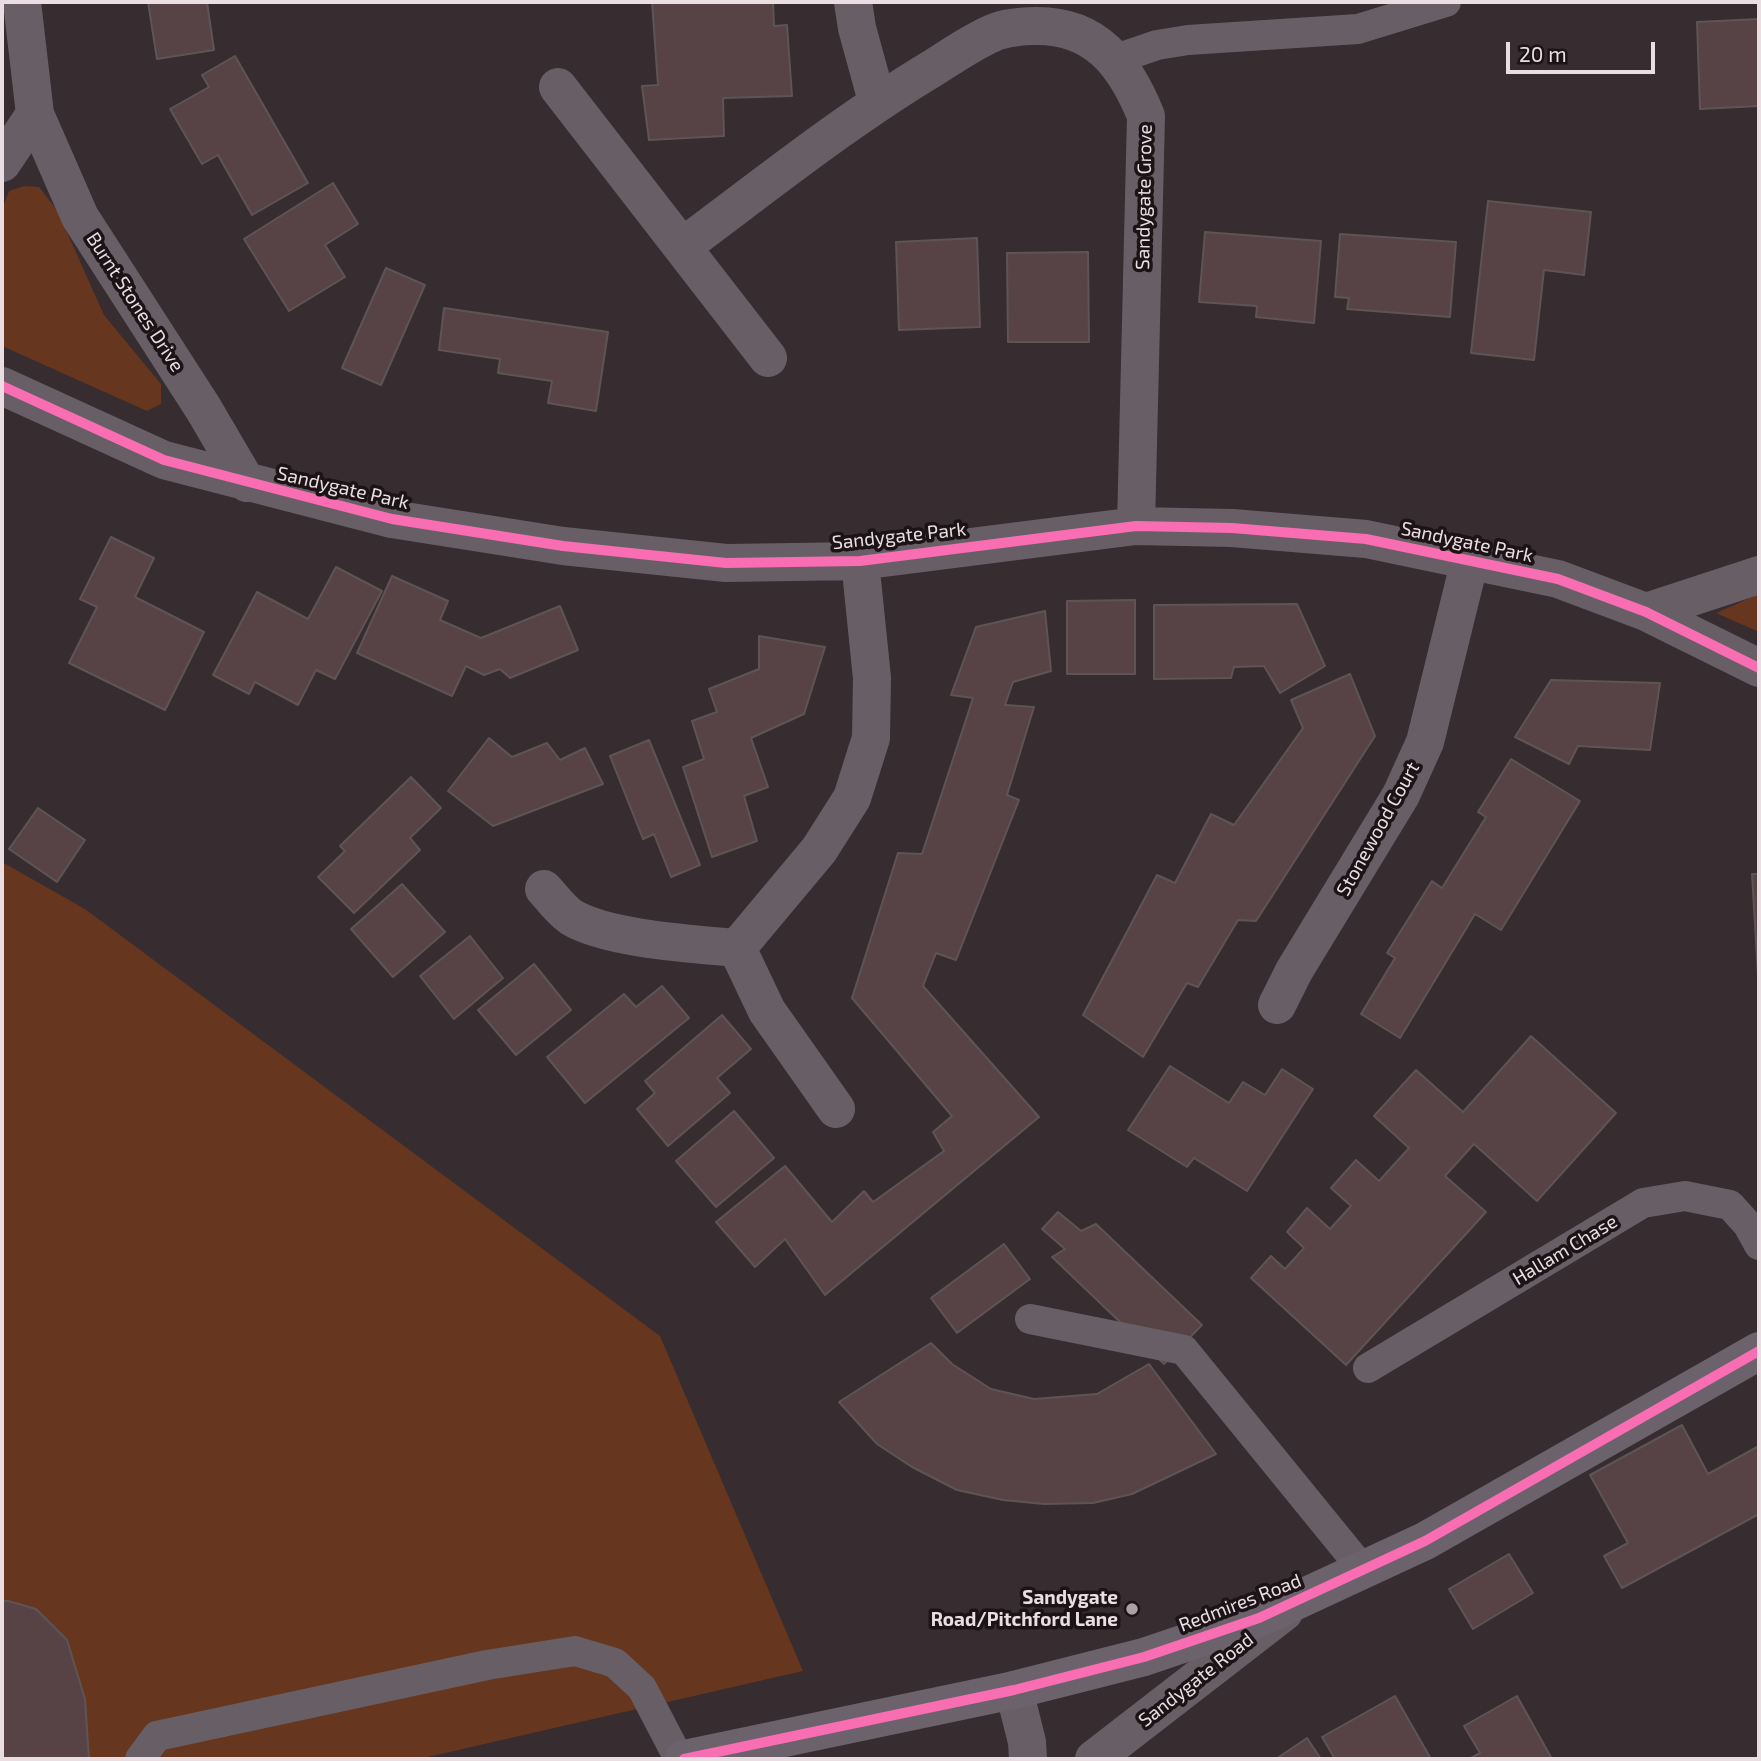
<!DOCTYPE html>
<style>
body{margin:0}
#map{position:relative;width:1761px;height:1761px;overflow:hidden;background:#372c30;font-family:"Exo 2",sans-serif}
canvas{display:block}
.frame{position:absolute;inset:0;border:4px solid #ebdee2;pointer-events:none}
.scale{position:absolute;left:1506px;top:42px;width:149px;height:32px;box-sizing:border-box;border:4px solid #ebdee2;border-top:0;padding-left:9px;font-size:21px;line-height:24px;white-space:nowrap;color:#ebdee2;-webkit-text-stroke:5px #1c1317;paint-order:stroke}
</style>
<div id="map">
<canvas width="1761" height="1761"></canvas>
<div class="frame"></div>
<div class="scale">20 m</div>
</div>
<script>
const g = document.querySelector('canvas').getContext('2d');
g.lineJoin = 'round';
function paint(path, color) {
  g.fillStyle = color;
  g.fill(path, 'evenodd');
}
function stroke(path, color, width, dash) {
  g.strokeStyle = color;
  g.lineWidth = width;
  g.lineCap = dash ? 'butt' : 'round';
  g.setLineDash(dash || []);
  g.stroke(path);
}
function drawText(font, color, halo, rows, align = 'center') {
  g.font = font + ' "Exo 2",sans-serif';
  g.lineWidth = 7;
  g.setLineDash([]);
  g.textBaseline = 'middle';
  g.strokeStyle = halo;
  g.fillStyle = color;
  for (const [text, x, y, turn = 0] of rows) {
    g.save();
    g.translate(x, y);
    g.rotate((+turn || 0) * Math.PI / 180);
    g.textAlign = isNaN(turn) ? turn : align;
    if (halo) g.strokeText(text, 0, 0);
    g.fillText(text, 0, 0);
    g.restore();
  }
}
paint(new Path2D(`
 M 24,186 L 39,187 L 57,210 L 104,315 L 161,384 L 161,404 L 147,411 L 2,346 L 2,209 L 9,191 Z
 M 1759,594 L 1759,632 L 1716,613 Z
 M 2,862 L 85,909 L 660,1336 L 803,1671 L 419,1759 L 2,1759 Z`), '#66361e');
const building = new Path2D(`
 M 148,2 L 207,2 L 214,50 L 157,59 Z
 M 652,2 L 773,2 L 774,26 L 787,25 L 792,96 L 723,98 L 724,136 L 649,140 L 642,86 L 658,85 Z
 M 1759,19 L 1759,106 L 1700,109 L 1697,22 Z
 M 235,56 L 308,183 L 252,215 L 218,155 L 202,164 L 170,109 L 209,87 L 202,75 Z
 M 333,183 L 358,224 L 325,245 L 345,277 L 289,311 L 244,239 Z
 M 1488,201 L 1591,212 L 1584,275 L 1544,270 L 1534,360 L 1471,353 Z
 M 1205,232 L 1321,241 L 1314,323 L 1256,317 L 1257,306 L 1199,302 Z
 M 1340,234 L 1456,242 L 1450,317 L 1347,309 L 1349,298 L 1335,297 Z
 M 977,238 L 980,327 L 899,330 L 896,242 Z
 M 1088,252 L 1089,342 L 1008,342 L 1007,253 Z
 M 386,268 L 425,285 L 381,385 L 342,368 Z
 M 444,308 L 608,332 L 596,411 L 548,403 L 552,381 L 498,373 L 500,359 L 439,350 Z
 M 111,537 L 154,558 L 135,597 L 204,632 L 165,710 L 69,663 L 97,607 L 80,599 Z
 M 336,567 L 382,591 L 335,679 L 316,670 L 298,705 L 255,682 L 249,694 L 213,675 L 257,592 L 308,619 Z
 M 392,576 L 448,601 L 440,620 L 481,638 L 560,606 L 578,650 L 510,678 L 500,669 L 484,675 L 466,666 L 452,696 L 357,653 Z
 M 1135,600 L 1135,674 L 1067,674 L 1067,601 Z
 M 1297,604 L 1325,666 L 1280,693 L 1264,666 L 1234,667 L 1231,678 L 1154,679 L 1154,605 Z
 M 1045,611 L 1051,671 L 1013,682 L 1005,705 L 1034,707 L 1007,795 L 1019,800 L 956,960 L 936,953 L 923,986 L 1039,1117 L 825,1295 L 785,1239 L 755,1267 L 716,1222 L 785,1166 L 832,1222 L 864,1191 L 873,1202 L 944,1151 L 933,1132 L 952,1116 L 852,998 L 898,853 L 922,854 L 973,698 L 951,695 L 976,627 Z
 M 759,636 L 825,647 L 804,714 L 751,738 L 768,787 L 744,796 L 757,841 L 712,857 L 683,767 L 704,759 L 692,721 L 717,712 L 709,689 L 759,669 Z
 M 1350,674 L 1375,736 L 1256,921 L 1238,920 L 1198,987 L 1187,983 L 1143,1057 L 1083,1015 L 1157,875 L 1175,883 L 1211,814 L 1234,825 L 1303,728 L 1291,700 Z
 M 1551,680 L 1660,683 L 1650,750 L 1578,746 L 1569,764 L 1515,737 Z
 M 489,738 L 512,757 L 547,743 L 560,760 L 585,748 L 603,784 L 493,826 L 448,791 Z
 M 649,740 L 700,865 L 671,877 L 654,834 L 643,839 L 610,756 Z
 M 1511,759 L 1580,801 L 1501,930 L 1475,914 L 1400,1038 L 1361,1014 L 1395,958 L 1387,953 L 1432,881 L 1442,888 L 1486,817 L 1478,812 Z
 M 411,777 L 441,808 L 410,838 L 420,850 L 354,913 L 318,877 L 345,851 L 340,846 Z
 M 38,808 L 85,840 L 57,882 L 9,849 Z
 M 1752,874 L 1759,874 L 1759,975 L 1758,975 Z
 M 402,884 L 445,932 L 393,977 L 351,929 Z
 M 470,936 L 503,978 L 454,1019 L 420,976 Z
 M 534,964 L 571,1010 L 516,1055 L 478,1010 Z
 M 662,986 L 689,1018 L 585,1103 L 547,1057 L 624,994 L 636,1007 Z
 M 722,1015 L 751,1049 L 717,1078 L 730,1093 L 668,1146 L 637,1109 L 655,1093 L 645,1081 Z
 M 1531,1036 L 1616,1113 L 1537,1201 L 1474,1144 L 1445,1176 L 1486,1212 L 1346,1365 L 1251,1278 L 1271,1256 L 1285,1269 L 1304,1248 L 1287,1232 L 1307,1208 L 1330,1229 L 1351,1206 L 1331,1188 L 1356,1160 L 1379,1181 L 1409,1148 L 1374,1116 L 1416,1070 L 1463,1112 Z
 M 1170,1066 L 1229,1103 L 1243,1082 L 1265,1095 L 1282,1069 L 1313,1089 L 1247,1191 L 1194,1158 L 1187,1167 L 1128,1130 Z
 M 734,1111 L 774,1158 L 716,1207 L 676,1161 Z
 M 1058,1212 L 1081,1231 L 1096,1224 L 1202,1325 L 1164,1364 L 1052,1257 L 1065,1249 L 1042,1229 Z
 M 1004,1244 L 1030,1279 L 957,1333 L 931,1298 Z
 M 931,1343 L 952,1364 L 991,1389 L 1034,1399 L 1097,1394 L 1149,1364 L 1216,1454 L 1132,1494 L 1093,1503 L 1044,1504 L 1003,1500 L 957,1490 L 912,1467 L 877,1444 L 839,1402 Z
 M 1682,1425 L 1708,1474 L 1759,1446 L 1759,1514 L 1622,1588 L 1604,1556 L 1628,1543 L 1590,1475 Z
 M 1509,1554 L 1533,1593 L 1473,1629 L 1449,1589 Z
 M 2,1601 L 8,1601 L 36,1609 L 67,1640 L 85,1699 L 89,1759 L 2,1759 Z
 M 1395,1696 L 1431,1759 L 1335,1759 L 1322,1737 Z
 M 1517,1696 L 1552,1759 L 1469,1759 L 1480,1753 L 1464,1726 Z
 M 1307,1738 L 1321,1759 L 1276,1759 Z`);
paint(building, '#574346');
stroke(building, '#5e5455', 2);
stroke(new Path2D(`
 M 1116,59 L 1157,45 L 1188,40 L 1358,29 L 1446,2
 M 1030,1319 L 1184,1350 L 1364,1571
 M 1368,1368 L 1643,1203 L 1685,1196 L 1730,1205 L 1748,1225 L 1759,1245
 M 140,1759 L 157,1736 L 487,1665 L 575,1651 L 615,1663 L 642,1688 L 679,1759`), '#685f66', 30);
stroke(new Path2D(`
 M 22,2 L 35,114 L 80,217 L 203,408 L 247,483
 M 853,2 L 857,28 L 877,101
 M 558,87 L 768,358
 M 2,163 L 35,114
 M 682,247 C 764,186 845,121 933,68 C 952,56 972,42 993,33 C 1003,28 1023,26 1035,26 C 1096,25 1125,64 1146,116 L 1136,526
 M 2,386 L 164,460 L 392,519 L 563,546 L 726,563 L 860,561 L 1136,526 L 1232,528 L 1366,539 L 1558,579 L 1646,612 L 1759,668
 M 1646,612 L 1759,575
 M 544,889 C 552,898 561,910 571,917 C 607,939 693,944 737,948
 M 1277,1005 L 1294,971 L 1401,795 L 1425,742 L 1470,560
 M 836,1109 L 767,1011 L 737,948 L 819,850 L 852,798 L 871,738 L 872,678 L 860,561
 M 1014,1690 L 1027,1742 L 1028,1759
 M 1094,1759 L 1284,1612`), '#685f66', 38);
stroke(new Path2D(`
 M 684,1759 L 1014,1690 L 1144,1657 L 1259,1618 L 1425,1541 L 1759,1351`), '#6c626b', 38);
stroke(new Path2D(`
 M 2,386 L 164,460 L 392,519 L 563,546 L 726,563 L 860,561 L 1136,526 L 1232,528 L 1366,539 L 1558,579 L 1646,612 L 1759,668
 M 684,1759 L 1014,1690 L 1144,1657 L 1259,1618 L 1425,1541 L 1759,1351`), '#f96db3', 10);
for (const [x, y, r, color] of [
 [1132,1609,7,"#aca0a4"]
]) {
  const dot = new Path2D();
  dot.arc(x, y, r, 0, 2 * Math.PI);
  g.fillStyle = color;
  g.fill(dot);
  stroke(dot, '#1c1317', 2.5);
}
drawText('19px', '#ebdee2', '#1c1317', [
 ["Sandygate Grove",1144,197,-89],
 ["Burnt Stones Drive",135,302,57],
 ["Sandygate Park",343,488,13],
 ["Sandygate Park",899,536,-6],
 ["Sandygate Park",1467,542,12],
 ["Stonewood Court",1378,829,-61],
 ["Hallam Chase",1565,1250,-31],
 ["Redmires Road",1240,1603,-21],
 ["Sandygate Road",1196,1680,-38]
]);
drawText('bold 19px', '#ebdee2', '#1c1317', [
 ["Sandygate",1118,1598],
 ["Road/Pitchford Lane",1118,1620]
], 'right');
</script>
